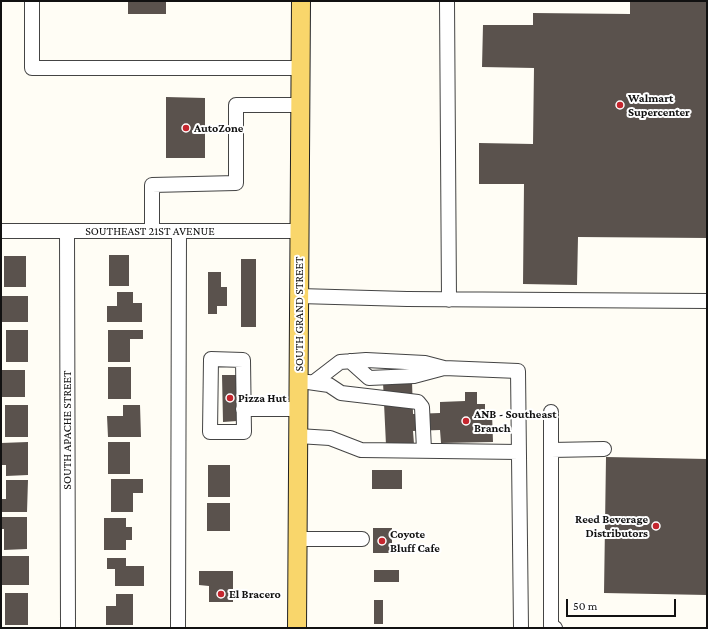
<!DOCTYPE html>
<style>
body{margin:0}
#map{position:relative;width:708px;height:629px;overflow:hidden;background:#fffdf5;font-family:"Crimson Pro",serif}
canvas{display:block}
.frame{position:absolute;inset:0;border:2px solid #111;pointer-events:none}
.scale{position:absolute;left:566px;top:599px;width:110px;height:18px;box-sizing:border-box;border:2px solid #111;border-top:0;padding-left:5px;font-size:12px;line-height:14px;white-space:nowrap;color:#111;-webkit-text-stroke:3px #fff;paint-order:stroke}
</style>
<div id="map">
<canvas width="708" height="629"></canvas>
<div class="frame"></div>
<div class="scale">50 m</div>
</div>
<script>
const g = document.querySelector('canvas').getContext('2d');
g.lineJoin = 'round';
function paint(path, color) {
  g.fillStyle = color;
  g.fill(path, 'evenodd');
}
function stroke(path, color, width, dash) {
  g.strokeStyle = color;
  g.lineWidth = width;
  g.lineCap = dash ? 'butt' : 'round';
  g.setLineDash(dash || []);
  g.stroke(path);
}
function drawText(font, color, halo, rows, align = 'center') {
  g.font = font + ' "Crimson Pro",serif';
  g.lineWidth = 4;
  g.setLineDash([]);
  g.textBaseline = 'middle';
  g.strokeStyle = halo;
  g.fillStyle = color;
  for (const [text, x, y, turn = 0] of rows) {
    g.save();
    g.translate(x, y);
    g.rotate((+turn || 0) * Math.PI / 180);
    g.textAlign = isNaN(turn) ? turn : align;
    if (halo) g.strokeText(text, 0, 0);
    g.fillText(text, 0, 0);
    g.restore();
  }
}
paint(new Path2D(`
 M 128,1 L 166,1 L 166,14 L 128,14 Z
 M 630,1 L 707,1 L 707,238 L 578,237 L 577,285 L 523,284 L 524,184 L 479,184 L 479,143 L 533,144 L 534,68 L 482,67 L 483,25 L 533,25 L 533,13 L 630,14 Z
 M 166,97 L 205,98 L 205,158 L 166,158 Z
 M 109,255 L 129,255 L 129,286 L 109,286 Z
 M 4,256 L 26,256 L 26,287 L 4,287 Z
 M 241,259 L 256,259 L 256,327 L 241,327 Z
 M 208,272 L 221,272 L 221,287 L 227,287 L 227,306 L 217,306 L 217,314 L 208,314 Z
 M 117,292 L 133,292 L 133,303 L 142,303 L 142,322 L 107,322 L 107,306 L 117,306 Z
 M 1,296 L 28,296 L 28,322 L 1,322 Z
 M 6,330 L 28,330 L 28,362 L 6,362 Z
 M 108,330 L 143,330 L 143,339 L 130,339 L 130,362 L 108,362 Z
 M 108,367 L 131,367 L 131,399 L 108,399 Z
 M 1,370 L 25,370 L 25,397 L 1,397 Z
 M 222,375 L 236,375 L 237,421 L 223,422 Z
 M 412,381 L 413,414 L 440,413 L 440,402 L 465,401 L 465,392 L 477,392 L 477,404 L 485,404 L 485,413 L 492,413 L 493,442 L 441,443 L 440,430 L 413,431 L 414,444 L 386,445 L 383,382 Z
 M 5,405 L 28,405 L 28,437 L 5,437 Z
 M 123,405 L 140,405 L 141,437 L 108,437 L 107,416 L 123,416 Z
 M 28,442 L 28,475 L 6,476 L 6,465 L 1,465 L 1,443 Z
 M 108,442 L 130,442 L 130,474 L 108,474 Z
 M 606,457 L 707,459 L 707,595 L 604,593 Z
 M 208,465 L 230,465 L 230,497 L 208,497 Z
 M 372,470 L 402,470 L 402,489 L 372,489 Z
 M 111,479 L 143,479 L 143,493 L 133,493 L 133,512 L 111,512 Z
 M 6,480 L 28,480 L 27,512 L 1,512 L 1,499 L 6,499 Z
 M 207,503 L 230,503 L 230,531 L 207,531 Z
 M 1,517 L 27,517 L 27,549 L 4,550 L 4,529 L 1,529 Z
 M 104,518 L 126,518 L 126,527 L 132,527 L 132,540 L 126,540 L 126,550 L 104,550 Z
 M 373,528 L 392,528 L 392,553 L 373,553 Z
 M 1,556 L 29,556 L 29,585 L 1,585 Z
 M 107,558 L 126,558 L 126,566 L 144,566 L 144,586 L 115,586 L 115,569 L 107,569 Z
 M 374,570 L 399,570 L 399,582 L 374,582 Z
 M 199,571 L 233,571 L 233,602 L 209,602 L 209,586 L 199,585 Z
 M 5,593 L 28,593 L 28,625 L 5,625 Z
 M 116,594 L 133,594 L 133,625 L 106,625 L 106,606 L 116,606 Z
 M 374,600 L 383,600 L 383,624 L 374,624 Z`), '#5a524d');
const minor = new Path2D(`
 M 32,1 L 32,68 L 300,68
 M 447,1 L 449,300
 M 1,231 L 299,231
 M 67,231 L 68,628
 M 152,231 L 152,185 L 236,183 L 236,105 L 300,105
 M 299,296 L 407,299 L 707,301
 M 211,359 L 243,360 L 244,432 L 210,432 Z
 M 350,361 L 369,378 L 414,376 L 444,368
 M 308,382 L 329,385 L 341,393 L 418,402 L 422,407 L 424,450
 M 314,382 L 340,362 L 366,360 L 425,363 L 444,368 L 518,371 L 521,628
 M 243,409 L 298,409
 M 551,412 L 551,626 L 555,628
 M 298,436 L 330,438 L 361,450 L 519,452
 M 551,450 L 604,449
 M 297,539 L 362,539
 M 178,628 L 179,231`);
const major = new Path2D(`
 M 297,628 L 301,1`);
stroke(minor, '#444', 16);
stroke(major, '#222', 20);
stroke(minor, '#fff', 14);
stroke(major, '#f9d66b', 18);
for (const [x, y, r, color] of [
 [620,105,4,"#c4262e"],
 [186,128,4,"#c4262e"],
 [230,398,4,"#c4262e"],
 [466,421,4,"#c4262e"],
 [656,526,4,"#c4262e"],
 [382,541,4,"#c4262e"],
 [221,594,4,"#c4262e"]
]) {
  const dot = new Path2D();
  dot.arc(x, y, r, 0, 2 * Math.PI);
  g.fillStyle = color;
  g.fill(dot);
  stroke(dot, '#fff', 1.5);
}
drawText('bold 12px', '#111', '#fff', [
 ["Walmart",628,98],
 ["Supercenter",628,112],
 ["AutoZone",194,128],
 ["Pizza Hut",238,398],
 ["ANB - Southeast",474,414],
 ["Branch",474,428],
 ["Reed Beverage",648,519,"right"],
 ["Distributors",648,533,"right"],
 ["Coyote",390,534],
 ["Bluff Cafe",390,548],
 ["El Bracero",229,594]
], 'left');
drawText('12px', '#111', '#fff', [
 ["SOUTHEAST 21ST AVENUE",150,231],
 ["SOUTH GRAND STREET",299,314,-90],
 ["SOUTH APACHE STREET",67,430,-90]
]);
</script>
